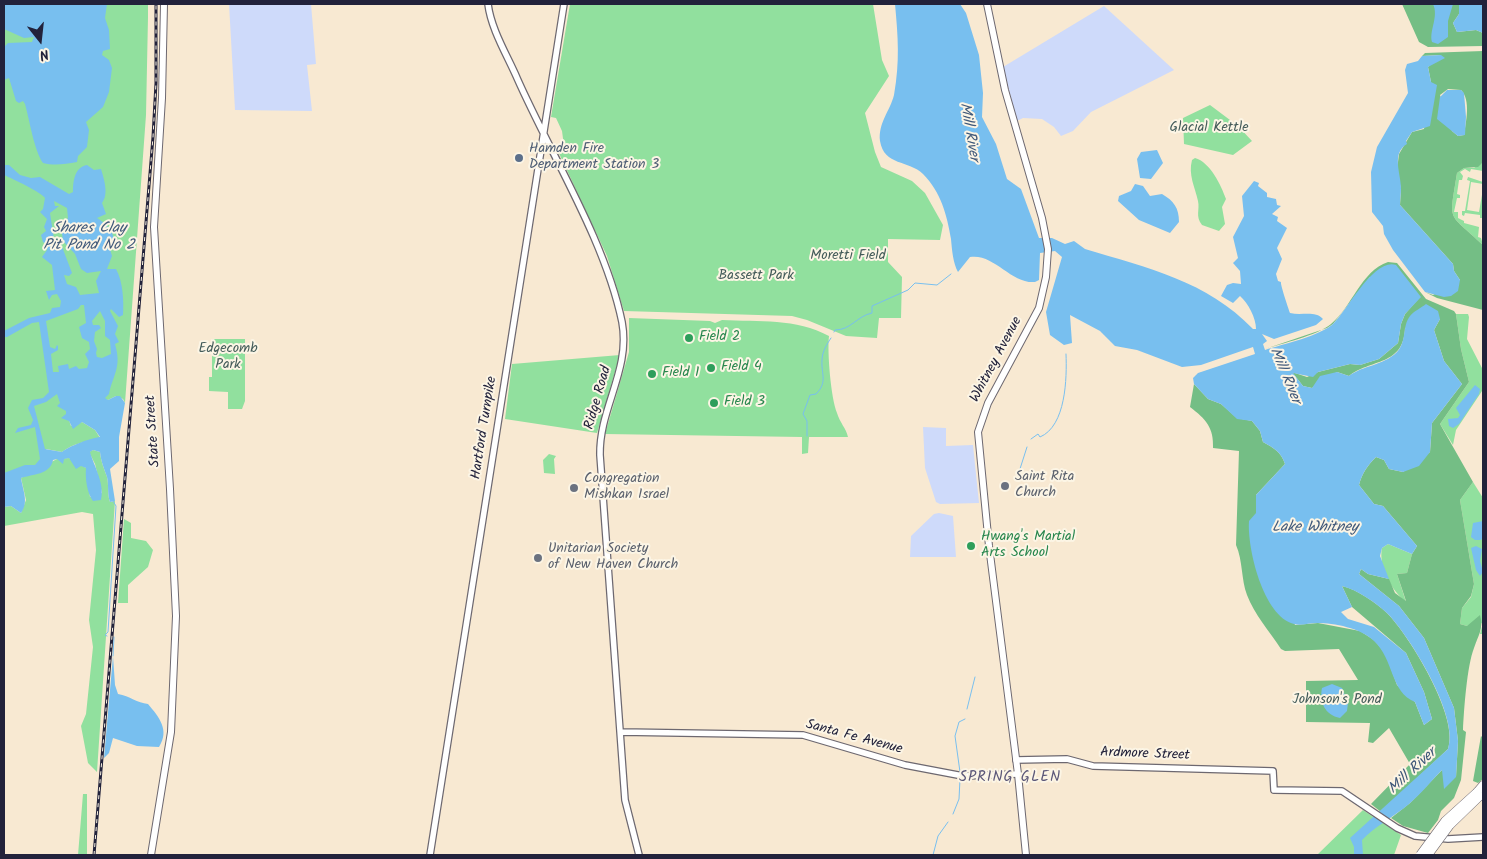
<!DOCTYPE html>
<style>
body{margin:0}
#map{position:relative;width:1487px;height:859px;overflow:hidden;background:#f8e9d2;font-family:Kalam,sans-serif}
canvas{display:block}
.frame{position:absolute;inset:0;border:5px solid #22223b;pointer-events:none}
.north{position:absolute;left:15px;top:15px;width:50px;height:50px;-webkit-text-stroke:4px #fcf5e5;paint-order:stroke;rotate:164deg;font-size:14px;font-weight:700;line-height:20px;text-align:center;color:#22223b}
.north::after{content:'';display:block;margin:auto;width:18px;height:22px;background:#22223b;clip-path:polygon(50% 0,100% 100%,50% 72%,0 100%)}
</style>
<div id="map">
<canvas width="1487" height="859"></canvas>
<div class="frame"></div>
<div class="north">N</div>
</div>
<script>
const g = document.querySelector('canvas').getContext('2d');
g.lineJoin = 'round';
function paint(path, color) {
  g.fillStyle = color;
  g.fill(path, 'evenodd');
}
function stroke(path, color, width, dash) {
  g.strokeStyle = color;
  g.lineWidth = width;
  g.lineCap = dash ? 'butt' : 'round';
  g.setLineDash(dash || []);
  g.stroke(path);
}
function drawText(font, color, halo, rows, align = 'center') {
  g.font = font + ' Kalam,sans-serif';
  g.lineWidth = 4;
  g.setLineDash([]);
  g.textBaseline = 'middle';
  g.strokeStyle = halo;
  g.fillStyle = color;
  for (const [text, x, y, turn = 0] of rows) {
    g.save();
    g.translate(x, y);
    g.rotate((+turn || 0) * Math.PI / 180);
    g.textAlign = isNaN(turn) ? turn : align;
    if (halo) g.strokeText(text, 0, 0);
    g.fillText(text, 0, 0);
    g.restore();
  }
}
paint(new Path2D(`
 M 229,4 L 311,4 L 316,64 L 307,65 L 312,111 L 235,110 Z
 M 1104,6 L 1174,70 L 1091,112 L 1073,131 L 1061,136 L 1054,127 L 1042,119 L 1023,118 L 1017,121 L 1003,67 Z
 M 923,427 L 946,428 L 946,446 L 973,445 L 979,503 L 940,504 L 936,502 L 925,468 Z
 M 939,513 L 953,516 L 956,557 L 910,557 L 911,536 L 934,514 Z`), '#cedafa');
paint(new Path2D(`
 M 4,4 L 148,4 L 148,17 L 146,115 L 125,403 L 123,399 L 116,396 L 108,400 L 104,399 L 110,383 L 66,411 L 71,426 L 82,422 L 95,430 L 100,438 C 87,441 72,444 62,452 L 46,449 L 49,466 L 4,479 Z
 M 570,4 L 873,4 L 882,60 L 889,76 L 865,113 L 875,152 L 881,167 L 912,181 L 925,193 L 943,225 L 940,240 L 888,239 L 888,262 L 902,277 L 901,318 L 879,318 L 877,338 L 846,336 L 807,320 L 792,316 L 624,311 L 607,256 L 557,149 L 564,146 L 562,131 L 556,118 L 551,117 Z
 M 1210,105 L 1238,126 L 1252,141 L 1233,155 L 1184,144 L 1183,118 Z
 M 1195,158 C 1210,162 1221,185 1226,199 L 1222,207 L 1225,224 L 1219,231 L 1202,225 C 1195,216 1200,210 1198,201 C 1195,187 1188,175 1192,160 Z
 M 1483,162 L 1483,171 L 1471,169 L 1470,172 L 1465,169 L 1460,172 L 1463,176 L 1462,180 L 1459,180 L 1457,194 L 1460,195 L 1460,198 L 1457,198 L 1454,212 L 1458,212 L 1458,218 L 1464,221 L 1464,223 L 1479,227 L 1478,237 L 1481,238 L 1483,245 C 1447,211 1449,224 1457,173 L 1464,168 L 1474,168 Z
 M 1468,177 L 1483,182 L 1483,184 L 1471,182 L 1467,210 L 1479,212 L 1483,189 L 1483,218 L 1480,218 L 1480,215 L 1465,213 L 1464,216 L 1462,215 L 1462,211 L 1465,211 L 1470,181 L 1467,180 Z
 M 1456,314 L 1468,314 L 1469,317 L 1467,339 L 1483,370 L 1482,391 L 1456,430 L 1453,445 L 1440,424 L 1469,382 L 1461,349 Z
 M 629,318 L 710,321 L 715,323 L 722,320 C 759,322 796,318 829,336 C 827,352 831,398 837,413 C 840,423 846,428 848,437 L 809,437 L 808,453 L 802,454 L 802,437 L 605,434 L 629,352 Z
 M 212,339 L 245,339 L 245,401 L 242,409 L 228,409 L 228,392 L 209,391 L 209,377 L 212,377 Z
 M 620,355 L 597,433 L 505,419 L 512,364 Z
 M 93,450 L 100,452 C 101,462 104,468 107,477 C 109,485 107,493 110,502 L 115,501 L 97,772 L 88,763 L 81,726 L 86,714 L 93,647 L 89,620 L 96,550 L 93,514 L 82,512 L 4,526 L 4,507 L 11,506 L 21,513 L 26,500 L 21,478 L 57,459 L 69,458 L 86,468 L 90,497 L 102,493 L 95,464 L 89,452 Z
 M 549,454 L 556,456 L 554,459 L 555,474 L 544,473 L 543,460 Z
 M 1473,482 L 1483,498 L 1483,634 L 1480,634 L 1483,623 L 1467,626 L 1460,624 L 1462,608 L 1471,597 L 1474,584 L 1460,500 Z
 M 124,519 L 131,523 L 131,538 L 146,541 L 153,550 L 148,567 L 128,585 L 128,603 L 118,603 Z
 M 1388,544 L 1412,554 L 1407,573 L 1397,574 L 1406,602 C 1392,591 1378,567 1382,548 Z
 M 83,794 L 87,794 L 87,855 L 78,855 Z
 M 1363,810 L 1401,835 L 1394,855 L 1317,855 Z`), '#91e09e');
paint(new Path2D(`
 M 1402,4 L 1459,4 L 1459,14 L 1453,23 L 1457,32 L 1476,30 L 1483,33 L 1483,46 L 1428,47 L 1419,42 Z
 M 1483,51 L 1483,162 L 1478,167 L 1464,168 L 1457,173 C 1449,224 1447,211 1483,245 L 1483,310 L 1437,298 L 1425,292 L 1433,295 L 1460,280 L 1454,271 L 1453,264 L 1400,205 L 1401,189 L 1397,170 L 1399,154 L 1412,132 L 1424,129 L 1431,82 L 1428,67 L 1441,55 L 1422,56 L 1425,53 ZM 1448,89 L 1461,90 C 1471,100 1466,122 1464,135 L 1458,136 L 1452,131 L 1440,95 Z
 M 1388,262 L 1397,263 L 1426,299 L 1454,311 L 1456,314 L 1461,349 L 1469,382 L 1440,424 L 1473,482 L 1460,500 L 1474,584 L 1471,596 L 1462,608 L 1460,624 L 1467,626 L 1480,615 C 1484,628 1478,636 1474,648 C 1467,666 1464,709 1463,730 L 1466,732 L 1461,780 L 1454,798 L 1441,811 L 1438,820 L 1428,833 L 1403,826 L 1391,818 L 1410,803 L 1443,769 L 1456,777 L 1458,741 L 1454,708 L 1424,638 L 1399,606 L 1359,574 L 1361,569 L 1368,574 L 1389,579 L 1395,593 L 1406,601 L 1397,574 L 1407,573 L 1412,554 L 1417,546 L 1383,506 L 1374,504 L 1359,485 C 1362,473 1368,465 1376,457 L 1384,460 L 1389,469 L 1403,472 L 1430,452 L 1432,423 L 1462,384 L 1444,361 L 1434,330 L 1440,319 L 1405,328 C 1404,366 1370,359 1349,376 L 1337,372 L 1312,388 L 1303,386 L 1292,372 L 1307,377 L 1318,372 L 1350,364 L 1360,365 L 1379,359 L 1398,343 L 1401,324 L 1405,314 L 1420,297 L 1370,277 L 1333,324 L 1327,328 L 1265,349 C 1283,343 1316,336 1331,324 C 1352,307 1361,271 1388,262 Z
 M 1194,384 L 1208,399 L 1221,404 L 1237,418 L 1252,421 L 1260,431 L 1263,442 C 1274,448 1281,452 1285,464 L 1256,495 L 1256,513 L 1295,625 L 1318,623 L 1360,631 L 1374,640 L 1386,654 L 1397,685 L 1415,702 L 1424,725 L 1432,719 L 1424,692 L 1406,653 L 1352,607 L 1342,586 C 1358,590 1375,602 1387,613 C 1409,635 1460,718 1448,749 L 1381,812 L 1371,804 L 1410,764 L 1389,728 L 1373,743 L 1368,742 L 1370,723 L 1306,722 L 1306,681 L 1358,680 L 1339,649 L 1285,651 L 1281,649 C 1270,632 1254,614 1247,595 C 1241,579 1243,561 1236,545 L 1239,451 L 1213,448 C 1214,428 1206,419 1190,407 Z
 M 1481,736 L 1483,738 L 1483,779 L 1478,783 L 1473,781 Z`), '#74be85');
paint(new Path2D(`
 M 4,4 L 107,4 L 105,18 L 109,30 L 110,49 L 103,51 L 102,55 L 109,60 L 112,68 L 109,92 L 103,107 L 86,122 L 89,130 L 87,147 L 78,156 L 77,162 C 65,164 55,166 43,163 C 34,150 30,122 25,104 L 23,101 L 19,103 L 16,101 L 9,78 L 4,80 L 5,46 L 8,43 L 32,42 L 34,37 L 24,38 L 4,29 Z
 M 895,4 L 960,4 L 966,13 L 979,55 L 983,93 L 982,117 L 996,144 L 1007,179 L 1021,189 L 1039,238 L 1052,238 L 1065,244 L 1074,241 L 1085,249 C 1148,268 1207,281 1253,329 L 1256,329 C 1256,318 1248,303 1240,296 L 1233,303 L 1221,296 L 1227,285 L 1233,283 L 1241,284 L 1240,271 L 1233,263 L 1238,258 L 1233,237 L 1244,216 L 1242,196 L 1254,181 L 1259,183 L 1258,186 L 1267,193 L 1267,197 L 1276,199 L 1277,205 L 1281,206 L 1272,214 L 1278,217 L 1277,221 L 1287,228 L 1277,248 L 1282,259 L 1276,274 L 1278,281 L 1281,282 C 1280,284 1288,307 1290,313 C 1302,316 1315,310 1323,319 L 1316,325 L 1274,339 L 1262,334 L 1267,341 L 1263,344 L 1265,350 C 1283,344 1321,336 1334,323 C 1348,309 1374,258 1396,265 L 1421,297 L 1405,314 L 1401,324 L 1398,343 L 1379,359 L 1360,365 L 1350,364 L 1318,372 L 1313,377 L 1293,373 L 1303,386 L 1312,388 L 1320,376 L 1337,372 L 1349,376 C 1363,365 1383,366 1397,352 C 1407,341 1402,326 1410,316 C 1414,311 1421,308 1426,304 L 1438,311 L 1440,319 L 1434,330 L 1444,361 L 1462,384 L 1432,423 L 1430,452 L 1419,466 L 1403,472 L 1389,469 L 1384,460 L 1376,457 C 1368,465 1362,473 1359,485 L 1374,504 L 1383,506 L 1417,546 L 1412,554 L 1388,544 L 1382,548 L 1380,556 L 1389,579 L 1368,574 L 1361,569 L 1359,574 L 1399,606 L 1424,638 L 1454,708 L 1458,741 L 1456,777 L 1444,789 L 1442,770 C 1431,781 1421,794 1409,804 C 1395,816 1374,827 1362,840 L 1363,855 L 1354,855 L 1354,847 L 1350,838 L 1448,749 C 1460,717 1410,637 1388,614 C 1376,603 1358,590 1342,586 L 1352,607 L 1341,612 L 1348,619 L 1374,627 L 1406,653 L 1424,692 L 1432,719 L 1424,725 L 1415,702 C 1390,692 1394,659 1374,641 C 1361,628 1334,623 1317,623 C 1309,623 1301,626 1294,624 C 1263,616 1247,548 1249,521 L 1256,513 L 1256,495 L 1285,464 C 1281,452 1274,448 1263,442 L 1260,431 L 1252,421 L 1237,419 L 1221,404 L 1208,399 L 1194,384 L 1193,378 L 1198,373 L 1255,354 L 1253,347 L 1201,365 L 1182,367 L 1137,350 L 1115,346 L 1100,331 L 1070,315 L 1072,343 L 1064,345 L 1050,335 L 1046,312 L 1062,257 L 1055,251 L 1040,253 L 1039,280 L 1035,282 C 1011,284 994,253 970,257 L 958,272 C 953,263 952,250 951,239 C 947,215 941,192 923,174 C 909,160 884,166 880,141 C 878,123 890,111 894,95 C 900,61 898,37 895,4 Z
 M 1433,4 L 1453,4 L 1448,21 L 1448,37 L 1438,44 L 1432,42 C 1429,30 1439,17 1433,4 Z
 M 1459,4 L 1483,4 L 1483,33 L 1476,30 L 1457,32 L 1453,23 L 1459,14 Z
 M 1441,55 L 1445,58 L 1428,67 L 1431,82 L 1437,85 L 1430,126 L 1412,132 L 1406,141 L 1407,144 C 1391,153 1401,174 1401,188 C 1401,194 1400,199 1400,205 L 1453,264 L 1454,271 L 1460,280 L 1458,291 L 1451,296 L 1444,297 L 1425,292 L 1393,250 L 1384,234 L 1383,226 L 1372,212 L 1371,172 L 1377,147 L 1408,93 L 1405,70 L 1407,64 L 1418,61 L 1422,56 Z
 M 1447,90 L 1461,90 L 1464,93 L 1466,117 L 1465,135 L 1458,136 L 1437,119 L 1440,97 Z
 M 1157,150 L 1163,163 L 1151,179 L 1140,178 L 1137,159 L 1141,152 Z
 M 4,165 L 9,165 L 20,175 L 31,178 L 40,177 L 69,194 L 73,192 C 73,180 75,167 87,165 L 94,170 L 101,169 C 104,179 109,194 102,203 L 106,214 L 97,218 C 105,223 114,231 114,241 L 109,246 L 112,256 L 107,269 L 116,269 C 123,281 124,302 123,315 L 119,317 L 111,309 L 110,311 L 118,326 L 115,334 L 119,342 L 115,344 C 122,368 113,374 109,394 L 105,398 L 108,400 L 116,396 L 120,396 L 125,403 L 119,437 L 119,461 L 110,469 L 115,501 L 110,502 C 107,493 109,485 107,477 C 104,468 101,462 100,452 L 93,450 L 90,452 C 94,466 105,484 101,500 L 93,501 C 87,493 85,478 86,468 L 81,466 L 76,469 L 69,458 L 64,459 L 63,464 L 57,459 L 53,460 C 50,475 33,474 21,478 C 23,491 29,502 21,513 L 11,506 L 4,507 L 4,473 L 25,465 L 35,465 L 40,459 L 35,427 L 15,433 L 18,428 L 31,425 L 33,420 L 28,408 L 32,400 L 43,398 L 49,392 L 39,322 L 32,323 L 7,337 L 4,337 L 4,331 L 29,318 L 50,313 L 52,308 L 60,307 L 61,301 L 57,294 L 52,295 L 49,300 L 46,291 L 55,290 L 52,265 L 42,257 L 47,250 L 47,245 L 43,242 L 41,235 L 46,231 L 44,227 L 47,219 L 40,212 L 43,209 L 45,198 C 41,192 13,179 4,175 ZM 54,201 L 67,208 L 68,218 L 61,226 L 63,241 L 75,254 L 81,269 L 87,273 L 101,271 L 96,281 L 99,293 L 80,295 L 76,287 L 67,284 L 64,275 L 69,276 L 72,273 L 61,244 L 57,242 L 58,246 L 55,246 L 50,213 L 59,206 L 55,206 ZM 81,305 L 84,305 L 86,323 L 79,327 L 82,338 L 89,342 L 90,349 L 85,354 L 89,362 L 87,368 L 79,369 L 76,366 L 69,369 L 68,364 L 58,366 L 59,372 L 53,372 L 51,354 L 58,350 L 58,346 L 57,345 L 55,349 L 50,347 L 46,321 L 78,309 ZM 100,311 L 105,321 L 105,336 L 110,340 L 111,354 L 102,358 L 97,357 L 96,353 L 97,349 L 94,341 L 95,332 L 101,328 L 99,325 L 93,325 L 92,321 ZM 57,394 L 60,403 L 57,406 L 66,411 L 66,414 L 61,418 L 69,421 L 73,429 L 82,422 L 95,430 L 100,437 C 91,438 69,446 62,452 L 45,449 L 34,406 L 46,402 Z
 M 1135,184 L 1143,186 L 1150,196 L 1162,194 C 1174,201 1179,208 1179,222 L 1170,233 L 1139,220 L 1118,201 L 1119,196 L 1131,191 Z
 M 1475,385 L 1480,389 L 1479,394 L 1459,424 L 1453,428 L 1449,426 L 1448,419 L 1458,418 L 1460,415 L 1456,408 Z
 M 1483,521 L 1483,537 L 1481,540 L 1475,540 L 1471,537 L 1473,523 Z
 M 1476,546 L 1482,549 L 1480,561 L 1483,572 L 1480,576 L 1476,570 L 1471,548 Z
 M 113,656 L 115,685 L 118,694 C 130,696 137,703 148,704 C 159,717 170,730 159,747 L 137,746 L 113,738 L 109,753 L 104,758 Z
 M 1332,684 L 1342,688 L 1348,703 L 1347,711 L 1340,718 C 1325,715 1319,702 1322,688 Z`), '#78bfef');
stroke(new Path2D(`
 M 834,332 L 835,330 C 851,330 857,316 872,313 L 872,306 L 908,290 L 915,283 L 937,285 L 951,274
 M 807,436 L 807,421 L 803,414 L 810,395 L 816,394 C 828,382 821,374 822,360 C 822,352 827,344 831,338
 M 1031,439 L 1038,434 L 1040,437 C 1066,426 1067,378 1066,354
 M 1019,472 L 1027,447
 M 107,636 L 105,635 L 108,632 L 116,506 L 113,501
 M 113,656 L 114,637
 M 967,709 L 975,677
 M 960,772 L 955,736 L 959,722 L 965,719
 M 953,814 L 959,799 L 960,779
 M 933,855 L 938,836 L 948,822`), '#78bfef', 1);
const secondary = new Path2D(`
 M 488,4 C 491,29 507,55 517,78 C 551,155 605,240 622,322 C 631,370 599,408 600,455 L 625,800 L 639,855
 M 621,732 L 803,735 L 905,765 L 963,776 L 1018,774
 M 1016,760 L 1067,759 L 1093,766 L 1273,771 L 1274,790 L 1342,791 L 1397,828 L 1415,836 L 1448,839 L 1483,837
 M 430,855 L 564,4`);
const primary = new Path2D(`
 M 987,4 L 1005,90 L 1042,218 L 1048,249 L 1046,277 L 1039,308 L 988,403 L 978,432 L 989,546 L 1018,774 L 1026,855
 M 151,855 L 171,732 L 176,616 L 170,489 L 154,227 L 162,98 L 164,4`);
const motorway = new Path2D(`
 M 1477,792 L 1483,785`);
stroke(secondary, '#6d6870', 8);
stroke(primary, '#6d6870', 8);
stroke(motorway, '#6d6870', 9);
stroke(secondary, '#fff', 5.5);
stroke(primary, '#fff', 6);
stroke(motorway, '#fff', 8);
const rail = new Path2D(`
 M 94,855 L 153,137 L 156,83 L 156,4`);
stroke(rail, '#22223b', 3);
stroke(rail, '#fcf5e5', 1, [4]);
const motorwayBridge = new Path2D(`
 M 1420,855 L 1445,821 L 1477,792
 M 1428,855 L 1450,825 L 1480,796`);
stroke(motorwayBridge, '#6d6870', 9, []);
stroke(motorwayBridge, '#fff', 8);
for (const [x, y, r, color] of [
 [519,158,5,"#5c6f8a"],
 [689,338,5,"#2e9e5b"],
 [711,368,5,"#2e9e5b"],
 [652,374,5,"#2e9e5b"],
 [714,403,5,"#2e9e5b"],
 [1005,486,5,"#6b7280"],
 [574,488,5,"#6b7280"],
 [971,546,5,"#2e9e5b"],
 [538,558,5,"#6b7280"]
]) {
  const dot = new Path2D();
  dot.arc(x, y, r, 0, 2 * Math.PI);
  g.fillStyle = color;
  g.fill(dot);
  stroke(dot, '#fcf5e5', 2);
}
drawText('14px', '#435b59', '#fcf5e5', [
 ["Glacial Kettle",1209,129],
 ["Moretti Field",848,257],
 ["Bassett Park",756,277],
 ["Edgecomb",228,350],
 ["Park",228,366],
 ["Johnson's Pond",1337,701]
]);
drawText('14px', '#4e5e75', '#fcf5e5', [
 ["Hamden Fire",529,150],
 ["Department Station 3",529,166]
], 'left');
drawText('14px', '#27864d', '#fcf5e5', [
 ["Field 2",699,338],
 ["Field 4",721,368],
 ["Field 1",662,374],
 ["Field 3",724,403],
 ["Hwang's Martial",981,538],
 ["Arts School",981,554]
], 'left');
drawText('14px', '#22223b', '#fcf5e5', [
 ["Whitney Avenue",997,360,-62],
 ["Ridge Road",599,398,-74],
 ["Hartford Turnpike",485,428,-81],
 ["State Street",154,431,-94],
 ["Santa Fe Avenue",854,738,15],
 ["Ardmore Street",1145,755,2]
]);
drawText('14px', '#5b616d', '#fcf5e5', [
 ["Saint Rita",1015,478],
 ["Church",1015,494],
 ["Congregation",584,480],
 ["Mishkan Israel",584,496],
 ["Unitarian Society",548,550],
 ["of New Haven Church",548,566]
], 'left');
drawText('italic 15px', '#40597a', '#fcf5e5', [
 ["Mill River",968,132,80],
 ["Shares Clay",89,229],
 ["Pit Pond No 2",89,246],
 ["Mill River",1284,376,67],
 ["Lake Whitney",1315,528],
 ["Mill River",1413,772,-43]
]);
g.letterSpacing = '1px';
drawText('15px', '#5c5879', '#fcf5e5', [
 ["SPRING GLEN",1010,778]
]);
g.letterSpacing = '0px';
</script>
